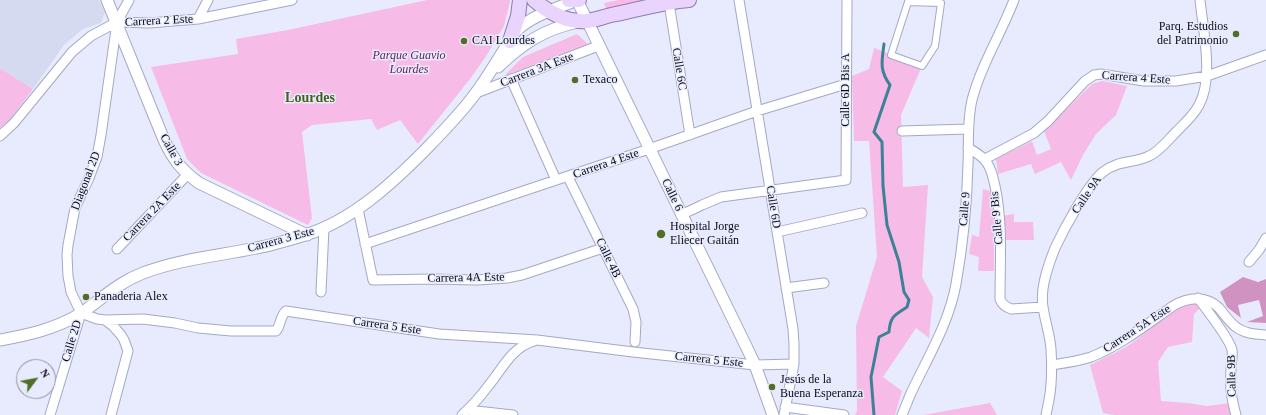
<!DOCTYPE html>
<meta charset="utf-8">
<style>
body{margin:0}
#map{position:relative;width:1266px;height:415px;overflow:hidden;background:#e8ebfd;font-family:Georgia,serif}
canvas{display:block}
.north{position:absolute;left:16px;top:359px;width:40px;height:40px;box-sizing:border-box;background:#e8ebfd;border:1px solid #8f91a0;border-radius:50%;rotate:58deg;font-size:11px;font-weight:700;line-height:16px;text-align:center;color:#090b14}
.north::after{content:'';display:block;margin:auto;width:14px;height:18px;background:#516f24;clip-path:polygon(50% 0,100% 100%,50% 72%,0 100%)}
</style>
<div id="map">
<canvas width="1266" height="415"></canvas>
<div class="north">N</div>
</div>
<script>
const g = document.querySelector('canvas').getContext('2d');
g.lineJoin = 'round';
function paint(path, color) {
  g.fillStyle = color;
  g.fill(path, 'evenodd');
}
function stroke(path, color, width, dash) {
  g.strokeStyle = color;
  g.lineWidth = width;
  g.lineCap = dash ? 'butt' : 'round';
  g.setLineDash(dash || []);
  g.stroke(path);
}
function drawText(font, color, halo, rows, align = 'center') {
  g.font = font + ' Georgia,serif';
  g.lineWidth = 3;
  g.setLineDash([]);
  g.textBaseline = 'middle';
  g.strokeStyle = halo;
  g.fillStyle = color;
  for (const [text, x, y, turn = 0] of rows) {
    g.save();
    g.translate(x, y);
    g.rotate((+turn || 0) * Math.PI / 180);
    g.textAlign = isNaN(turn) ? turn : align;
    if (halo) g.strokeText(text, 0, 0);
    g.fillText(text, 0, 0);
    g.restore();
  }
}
paint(new Path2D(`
 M 0,0 L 99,0 L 105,12 L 101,23 L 83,29 L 64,45 L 33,89 L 0,68 Z`), '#d6daf1');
paint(new Path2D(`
 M 427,0 L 510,0 L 510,2 L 504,26 L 485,58 L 470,79 L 418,144 L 400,120 L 377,130 L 371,119 L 312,125 L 302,132 L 312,218 L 308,225 L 201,173 L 187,159 L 151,67 L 238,54 L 236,39 L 288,30 Z
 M 618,0 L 658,0 L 607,11 L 604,3 Z
 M 577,34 L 588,44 L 504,76 L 523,57 Z
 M 874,48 L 922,66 L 901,115 L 903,187 L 928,185 L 922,277 L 933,297 L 929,338 L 916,328 L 883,377 L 902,391 L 895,415 L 855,415 L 857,411 L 856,326 L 877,257 L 869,141 L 854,141 L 852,76 L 869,69 Z
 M 0,68 L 33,89 L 9,121 L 0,128 Z
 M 1102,81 L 1127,86 L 1116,115 L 1096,134 L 1083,155 L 1071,180 L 1061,162 L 1035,174 L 1031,164 L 998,174 L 996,159 L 1032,141 L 1037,155 L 1051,149 L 1044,131 L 1092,84 Z
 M 983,189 L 994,192 L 994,271 L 978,271 L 979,257 L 969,254 L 972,235 L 979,237 Z
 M 1014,214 L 1014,222 L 1033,222 L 1034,240 L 1001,240 L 1001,216 Z
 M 1194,302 L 1200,308 L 1194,314 L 1192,342 L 1168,347 L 1158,362 L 1161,401 L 1188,403 L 1207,406 L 1230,403 L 1233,415 L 1114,415 L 1103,413 L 1090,365 C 1103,358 1119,352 1132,343 C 1152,328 1170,311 1194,302 Z
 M 990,403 L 997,415 L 923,415 Z`), '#f6bce7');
paint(new Path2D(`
 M 1243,277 L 1258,282 L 1266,279 L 1266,323 L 1247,322 L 1263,316 L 1259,300 L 1238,305 L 1241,318 L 1227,307 L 1220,292 Z`), '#d093c1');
stroke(new Path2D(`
 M 874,415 L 871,377 L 879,337 L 889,332 C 890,316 895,315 907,307 L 909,300 L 904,292 L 899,262 L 887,225 L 883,186 L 882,142 L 874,132 L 890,85 C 879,70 882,61 884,44`), '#3f8194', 3);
const pedestrian = new Path2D(`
 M 908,2 L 941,3 L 935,46 L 922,66 L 891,55 Z`);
const minor = new Path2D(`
 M 739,0 L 793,329 L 794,344 L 794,364 L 784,415
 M 669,3 L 690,135
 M 198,19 L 208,0
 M 511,79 L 556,180
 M 476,93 L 598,46
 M 902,131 L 968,129
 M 0,136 L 14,123 L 72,52 L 91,36 L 117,22 L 149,23 L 198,19 L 292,0
 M 968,148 C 975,152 983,156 987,163 C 992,170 993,178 995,186 C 1003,223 1000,262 1000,299 C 1002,305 1006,307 1011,309 L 1043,307
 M 985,159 L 1034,133 L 1048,121 L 1085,81 L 1094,75 L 1101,74 L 1144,81 L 1176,81 L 1207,76 L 1266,55
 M 568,177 L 633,309 L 636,322 L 635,342
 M 358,209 L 373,280 L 432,279 L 477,280 L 507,278 L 522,275 L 603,248
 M 681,215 L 702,205 L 721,197 L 846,180 L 847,0
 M 777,232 L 862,213
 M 365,244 L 649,149 L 757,111 L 846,84
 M 117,249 L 187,175
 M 1249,262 L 1259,250 L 1266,238
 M 786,288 L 824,283
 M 321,292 L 324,228
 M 1198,298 C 1206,309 1230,339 1232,350 C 1233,356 1231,363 1231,369 C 1230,387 1231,397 1236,415
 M 81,313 L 97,319 L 105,320 L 143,319 L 175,323 L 198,328 L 231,331 L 276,331 C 281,325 280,316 286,311 L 439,334 L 537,340 L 633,352 L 755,365 L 794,364
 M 81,313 L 71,292 L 68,276 L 67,255 L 68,245 L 75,208 L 89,178 L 97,157 L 101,135 L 117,22 L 129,0
 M 105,320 L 113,326 L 121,335 L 124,340 L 128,351 L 111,415
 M 1052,365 C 1065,363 1079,361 1091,357 C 1121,345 1147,324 1173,306 C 1188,297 1206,295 1219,308 C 1225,315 1229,322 1236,327 C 1245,334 1256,334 1266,335
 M 785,407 L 844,415
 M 467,410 L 513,415
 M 50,415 L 81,313
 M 462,415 C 472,406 481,396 489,385 C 503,368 511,348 534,341
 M 902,415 C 905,408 908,400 911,393 C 928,357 949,323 956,284 C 963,245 967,204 968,164 C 969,142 967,121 972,100 C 981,65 1001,34 1014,0
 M 1046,415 C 1047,410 1048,405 1049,400 C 1052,384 1052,366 1051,349 C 1050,335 1045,321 1043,307 C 1040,288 1048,266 1055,248 C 1064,229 1088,184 1103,172 C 1120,159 1133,164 1149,156 C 1159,152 1168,140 1176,132 C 1184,124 1194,115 1199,105 C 1214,78 1203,30 1200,0`);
const tertiary = new Path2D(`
 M 107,0 L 164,140 C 173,159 181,170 199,183 L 307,235
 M 498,67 C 522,44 544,29 578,22
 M 0,340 C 28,335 55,329 80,314 C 102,299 117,283 143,273 C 180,259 218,256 256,248 C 273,245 289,240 305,235 C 354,220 396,180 431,144 C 446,128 462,112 475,94 C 490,74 502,52 516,31 C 532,15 556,9 577,0 L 746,346 L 755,365 L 773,415`);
const primary = new Path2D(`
 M 534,0 C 548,12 567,23 587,21 C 595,20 603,17 611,15 C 636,10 663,2 689,0
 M 569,0 L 579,0
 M 510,41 L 518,16 L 520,0`);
stroke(pedestrian, '#a3a9c5', 8);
stroke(minor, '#a3a9c5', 11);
stroke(tertiary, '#a3a9c5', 13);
stroke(primary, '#907baa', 16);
stroke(pedestrian, '#fff', 6);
stroke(minor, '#fff', 9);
stroke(tertiary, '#fff', 11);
stroke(primary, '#e8d4fd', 14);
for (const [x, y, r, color] of [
 [1236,34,4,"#516f24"],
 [464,41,4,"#516f24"],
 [575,80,4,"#516f24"],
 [661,234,5,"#516f24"],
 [86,297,4,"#516f24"],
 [772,387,4,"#516f24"]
]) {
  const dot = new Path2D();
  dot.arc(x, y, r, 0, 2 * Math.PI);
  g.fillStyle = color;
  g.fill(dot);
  stroke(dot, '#e8ebfd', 1.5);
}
drawText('12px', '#090b14', '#e8ebfd', [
 ["Carrera 2 Este",159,21,-3],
 ["Calle 6C",679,69,81],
 ["Carrera 3A Este",537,70,-21],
 ["Carrera 4 Este",1136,78,4],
 ["Calle 6D Bis A",846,90,-90],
 ["Calle 3",171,150,61],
 ["Carrera 4 Este",606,164,-19],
 ["Diagonal 2D",86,181,-69],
 ["Calle 6",672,195,64],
 ["Calle 9A",1087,195,-56],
 ["Calle 6D",773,207,81],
 ["Calle 9",965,209,-85],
 ["Carrera 2A Este",152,212,-46],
 ["Calle 9 Bis",997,218,-95],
 ["Carrera 3 Este",281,240,-15],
 ["Calle 4B",608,258,64],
 ["Carrera 4A Este",466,278,-1],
 ["Carrera 5 Este",387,326,8],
 ["Carrera 5A Este",1137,329,-33],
 ["Calle 2D",72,341,-73],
 ["Carrera 5 Este",709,360,6],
 ["Calle 9B",1232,376,-91]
]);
drawText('12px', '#090b14', '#e8ebfd', [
 ["Parq. Estudios",1228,27,"right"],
 ["del Patrimonio",1228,41,"right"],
 ["CAI Lourdes",472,41],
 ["Texaco",583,80],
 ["Hospital Jorge",670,227],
 ["Eliecer Gaitán",670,241],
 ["Panaderia Alex",94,297],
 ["Jesús de la",780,380],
 ["Buena Esperanza",780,394]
], 'left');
drawText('italic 12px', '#68215b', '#e8ebfd', [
 ["Parque Guavio",409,56],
 ["Lourdes",409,70]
]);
drawText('bold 14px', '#45601c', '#e8ebfd', [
 ["Lourdes",310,98]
]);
</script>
